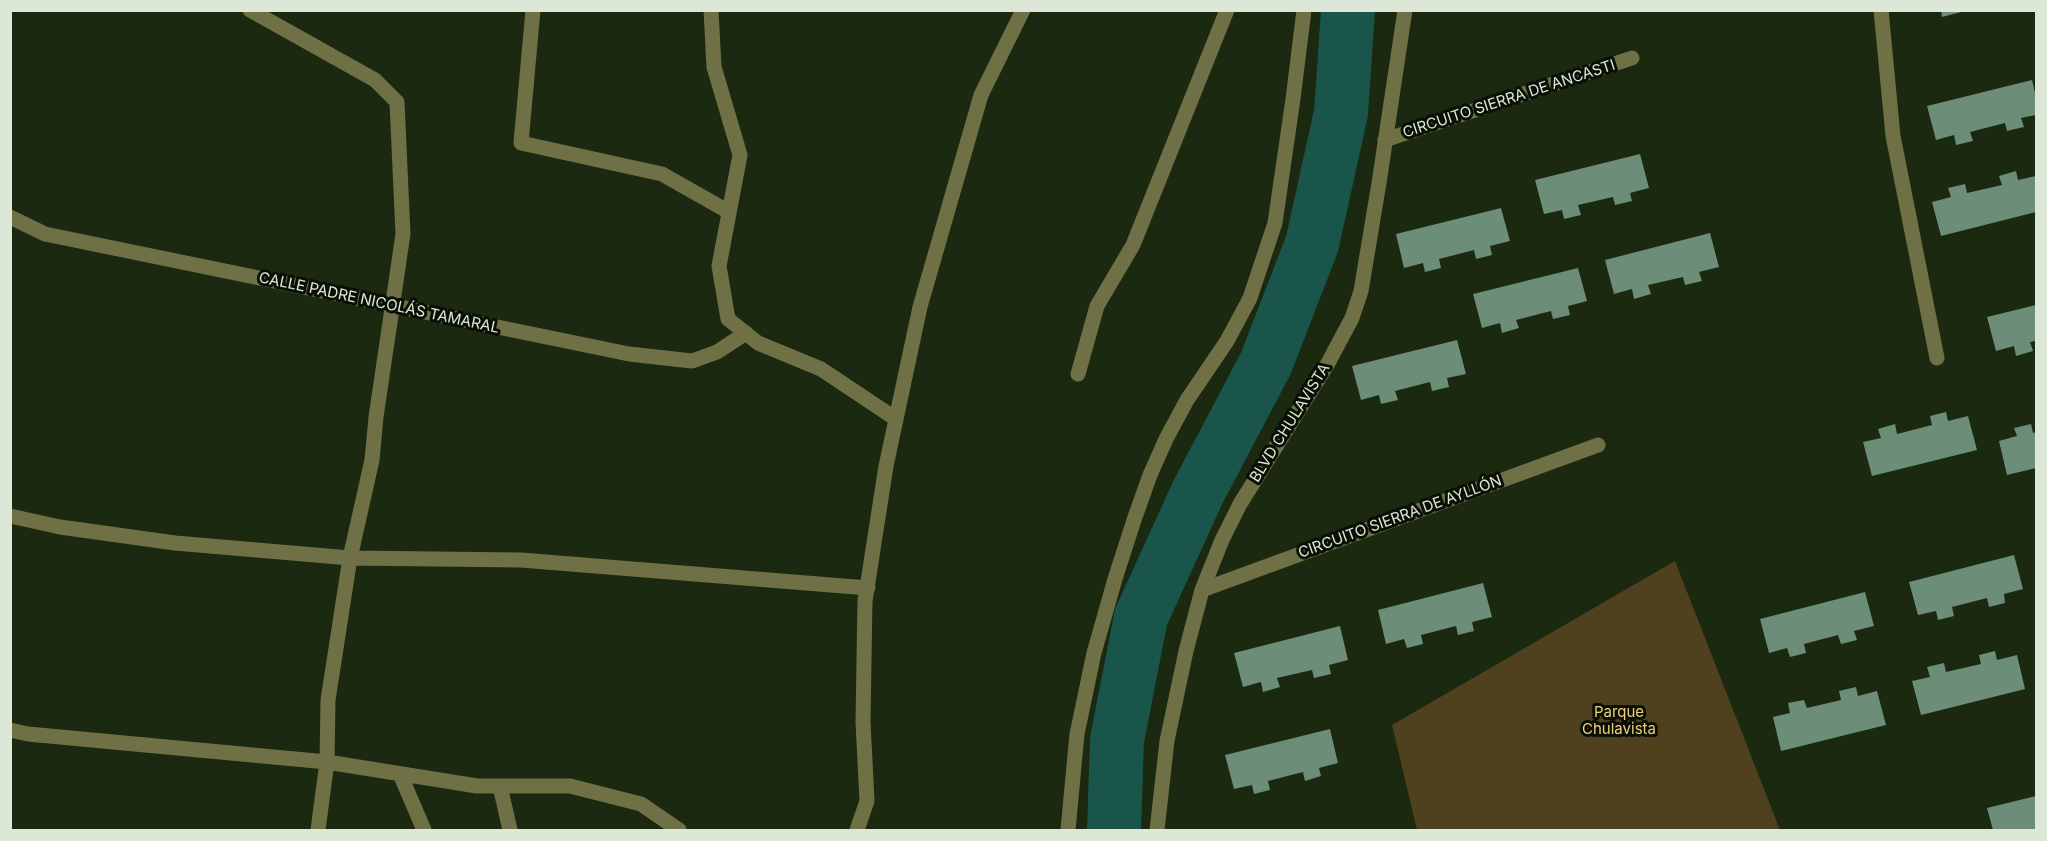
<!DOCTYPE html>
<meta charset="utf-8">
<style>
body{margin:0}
#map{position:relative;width:2047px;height:841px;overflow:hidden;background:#1a290f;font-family:Inter,sans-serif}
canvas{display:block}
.frame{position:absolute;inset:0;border:12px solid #dde7d7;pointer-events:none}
</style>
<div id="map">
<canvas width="2047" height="841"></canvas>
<div class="frame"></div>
</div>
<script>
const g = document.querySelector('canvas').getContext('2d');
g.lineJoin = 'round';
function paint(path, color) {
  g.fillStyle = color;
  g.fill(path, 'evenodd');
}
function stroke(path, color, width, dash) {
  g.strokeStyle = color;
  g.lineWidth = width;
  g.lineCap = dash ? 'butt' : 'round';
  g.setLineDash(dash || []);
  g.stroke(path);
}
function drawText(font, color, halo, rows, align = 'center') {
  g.font = font + ' Inter,sans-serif';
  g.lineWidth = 6;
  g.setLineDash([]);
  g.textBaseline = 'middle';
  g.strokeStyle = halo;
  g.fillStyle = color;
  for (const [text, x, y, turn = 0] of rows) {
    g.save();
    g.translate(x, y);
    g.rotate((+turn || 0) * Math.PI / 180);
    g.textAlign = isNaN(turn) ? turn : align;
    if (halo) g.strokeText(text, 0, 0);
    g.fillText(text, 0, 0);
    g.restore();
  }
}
paint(new Path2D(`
 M 1675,561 L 1780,830 L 1417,830 L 1392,725 Z`), '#50411e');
stroke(new Path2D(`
 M 1114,830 L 1117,740 L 1141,617 L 1198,492 L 1266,363 L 1312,244 L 1341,113 L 1348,10`), '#19554a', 54);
paint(new Path2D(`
 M 1941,10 L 1965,10 L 1965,11 L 1942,17 Z
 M 2032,80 L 2036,97 L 2036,115 L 2021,118 L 2024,127 L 2007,131 L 2005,123 L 1970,132 L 1973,141 L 1956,145 L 1954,135 L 1936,140 L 1927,106 Z
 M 1640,154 L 1649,188 L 1630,193 L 1632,201 L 1615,205 L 1613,197 L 1578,205 L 1581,215 L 1564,219 L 1562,210 L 1544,214 L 1535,180 Z
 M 2016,171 L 2018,180 L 2036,176 L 2036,212 L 1941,236 L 1932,202 L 1951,197 L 1948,188 L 1965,184 L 1967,193 L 2002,185 L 1999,176 Z
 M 1501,208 L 1510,241 L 1490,246 L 1492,255 L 1476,259 L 1474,250 L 1439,259 L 1441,268 L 1425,272 L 1423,263 L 1404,268 L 1396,234 Z
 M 1710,233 L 1719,267 L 1699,272 L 1702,281 L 1685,285 L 1683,277 L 1648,285 L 1651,294 L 1634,299 L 1632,289 L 1614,294 L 1605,260 Z
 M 1578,268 L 1587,301 L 1568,306 L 1570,315 L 1553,319 L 1551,311 L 1516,320 L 1519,328 L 1502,333 L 1500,323 L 1482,328 L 1473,294 Z
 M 2036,305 L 2036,341 L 2030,342 L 2033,351 L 2016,356 L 2014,346 L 1996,351 L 1987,317 Z
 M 1457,340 L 1466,374 L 1447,378 L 1449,387 L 1432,391 L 1430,382 L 1395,391 L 1398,400 L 1381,404 L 1379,395 L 1361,400 L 1352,366 Z
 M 1946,412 L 1948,421 L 1968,416 L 1977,450 L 1872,476 L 1863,442 L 1881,438 L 1878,429 L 1895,424 L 1897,434 L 1932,425 L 1930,416 Z
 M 2031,424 L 2033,433 L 2036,432 L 2036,468 L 2007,475 L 1999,441 L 2017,436 L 2014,428 Z
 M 2014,555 L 2023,589 L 2004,594 L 2005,603 L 1989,607 L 1987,598 L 1952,607 L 1954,616 L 1938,620 L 1936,611 L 1918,615 L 1909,582 Z
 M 1483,583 L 1492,617 L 1472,622 L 1474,631 L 1458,635 L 1456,626 L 1421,635 L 1423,644 L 1407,648 L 1404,639 L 1386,644 L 1378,610 Z
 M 1865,592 L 1874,626 L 1854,631 L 1857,640 L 1841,644 L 1838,635 L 1804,644 L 1806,653 L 1790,657 L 1787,648 L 1769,653 L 1760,619 Z
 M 1340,626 L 1348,660 L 1329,665 L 1331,674 L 1314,678 L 1312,670 L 1277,678 L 1280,687 L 1263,692 L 1261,682 L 1243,687 L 1234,653 Z
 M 1995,651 L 1997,660 L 2017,655 L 2025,689 L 1921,715 L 1912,681 L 1930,677 L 1927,667 L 1944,663 L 1946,672 L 1981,664 L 1979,655 Z
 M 1856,687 L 1858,696 L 1877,691 L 1886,725 L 1781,751 L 1773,717 L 1790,713 L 1788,703 L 1804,700 L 1807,708 L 1841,700 L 1839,691 Z
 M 1330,729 L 1338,763 L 1319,768 L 1321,776 L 1305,781 L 1303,772 L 1268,781 L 1270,790 L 1254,794 L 1252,785 L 1234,789 L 1225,755 Z
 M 2036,796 L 2036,830 L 1993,830 L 1987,808 Z`), '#6c8d78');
stroke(new Path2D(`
 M 250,10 L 375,80 L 397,102 L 403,234 L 376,417 L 372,460 L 350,558 L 328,700 L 327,762 L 318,830
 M 533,10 L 521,143 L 662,174 L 729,212
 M 711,10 L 714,67 L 740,155 L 719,266 L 728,319 L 758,343 L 821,369 L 896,419
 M 1881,10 L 1893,136 L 1937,358
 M 1385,140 L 1632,58
 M 10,217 L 45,234 L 629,354 L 692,361 L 717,352 L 746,333
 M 1078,374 L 1097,306 L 1133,245 L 1227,10
 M 10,516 L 60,527 L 175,543 L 350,558 L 521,560 L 868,588
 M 1202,590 L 1598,445
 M 10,730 L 28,734 L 327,762 L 477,786 L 570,786 L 641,804 L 679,830
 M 400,774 L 424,830
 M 500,786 L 510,830
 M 857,830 L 867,801 L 863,722 L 865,601 L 886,466 L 920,307 L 981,95 L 1023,10
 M 1068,830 L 1077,734 L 1094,653 L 1115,579 L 1134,520 L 1150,475 L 1166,439 L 1187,400 L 1227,341 L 1250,298 L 1275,223 L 1293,99 L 1304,10
 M 1157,830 L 1167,741 L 1186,651 L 1202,590 L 1222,540 L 1240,504 L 1327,365 L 1352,318 L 1361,291 L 1379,183 L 1405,10`), '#6f7045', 15);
drawText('15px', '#dde7d7', '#090f05', [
 ["CIRCUITO SIERRA DE ANCASTI",1509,99,-18],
 ["CALLE PADRE NICOLÁS TAMARAL",379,303,12],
 ["BLVD CHULAVISTA",1290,423,-58],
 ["CIRCUITO SIERRA DE AYLLÓN",1400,517,-20]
]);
drawText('15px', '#f1ce7c', '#090f05', [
 ["Parque",1619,712],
 ["Chulavista",1619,729]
]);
</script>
